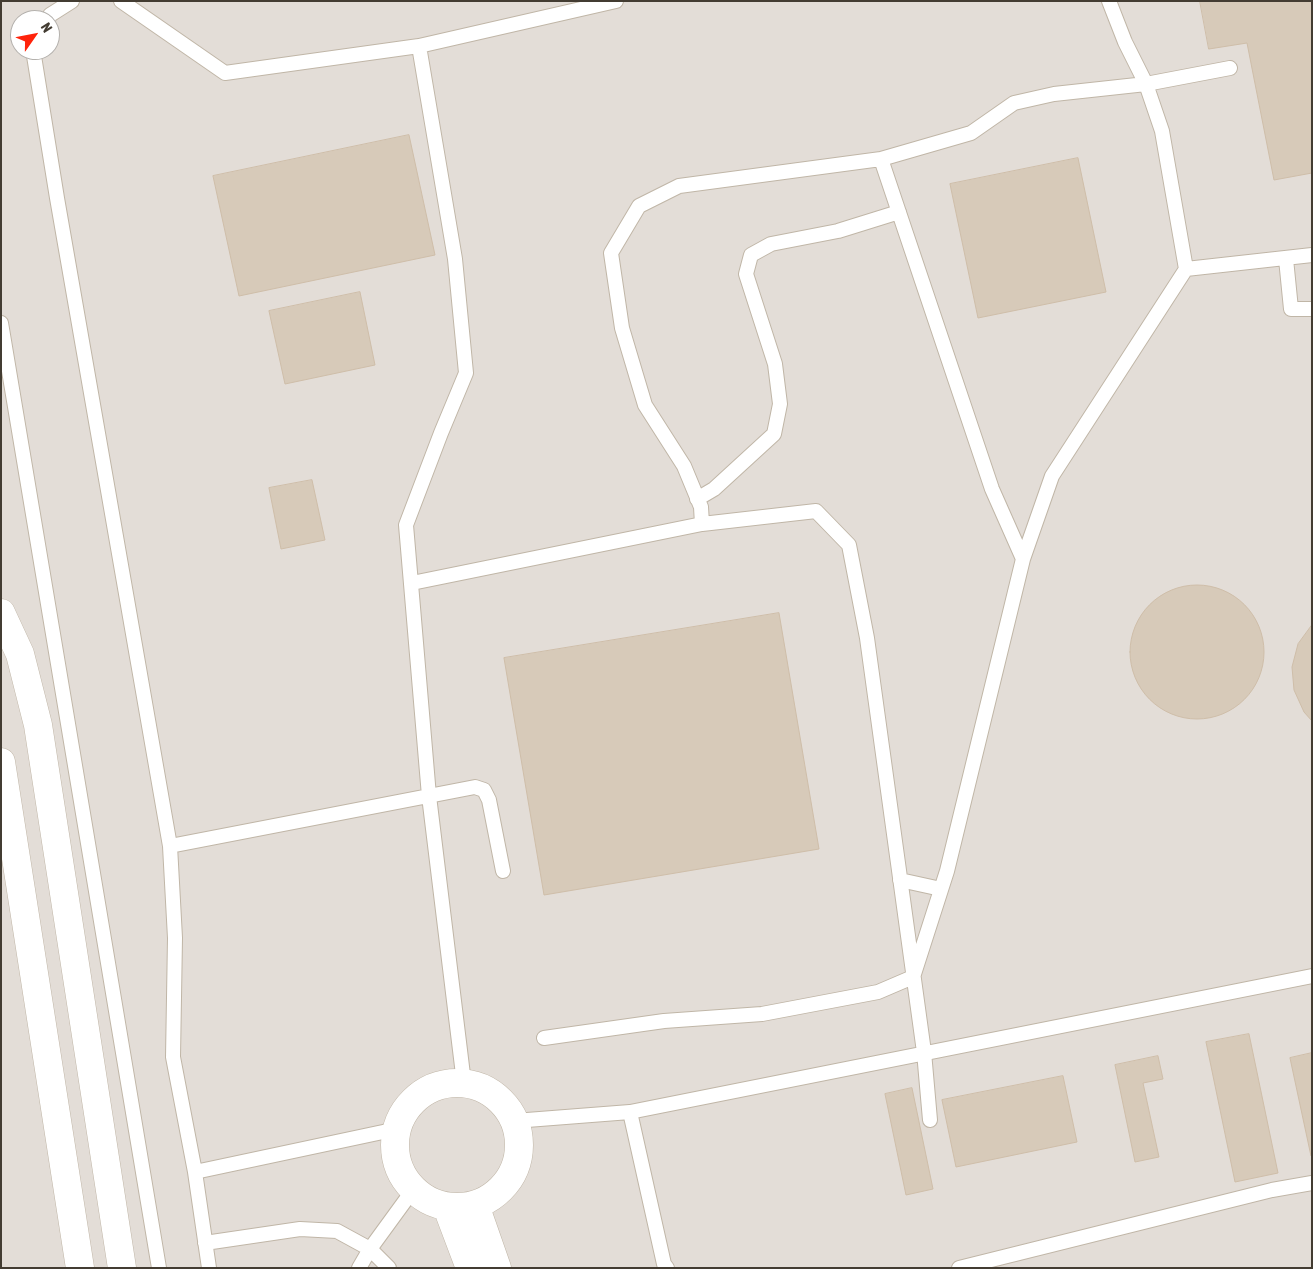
<!DOCTYPE html>
<style>
body{margin:0}
#map{position:relative;width:1313px;height:1269px;overflow:hidden;background:#f2ece1;font-family:"Asap Condensed",sans-serif}
canvas{display:block}
.frame{position:absolute;inset:0;border:2px solid #433c32;pointer-events:none}
.north{position:absolute;left:10px;top:10px;width:50px;height:50px;box-sizing:border-box;background:#fff;border:1px solid #b4b1ad;border-radius:50%;rotate:57deg;font-size:14px;font-weight:700;line-height:20px;text-align:center;color:#433c32}
.north::after{content:'';display:block;margin:auto;width:18px;height:22px;background:#ff230b;clip-path:polygon(50% 0,100% 100%,50% 72%,0 100%)}
</style>
<div id="map">
<canvas width="1313" height="1269"></canvas>
<div class="frame"></div>
<div class="north">N</div>
</div>
<script>
const g = document.querySelector('canvas').getContext('2d');
g.lineJoin = 'round';
function paint(path, color) {
  g.fillStyle = color;
  g.fill(path, 'evenodd');
}
function stroke(path, color, width, dash) {
  g.strokeStyle = color;
  g.lineWidth = width;
  g.lineCap = dash ? 'butt' : 'round';
  g.setLineDash(dash || []);
  g.stroke(path);
}
paint(new Path2D(`
 M 1,1 L 1312,1 L 1312,1268 L 1,1268 ZM 20,20 L 50,20 L 50,50 L 20,50 Z`), '#e3ddd7');
const building = new Path2D(`
 M 1200,1 L 1312,1 L 1312,173 L 1274,180 L 1247,43 L 1209,49 Z
 M 409,135 L 435,255 L 239,296 L 213,176 Z
 M 1078,158 L 1106,292 L 978,318 L 950,184 Z
 M 360,292 L 375,365 L 285,384 L 269,311 Z
 M 312,480 L 325,540 L 281,549 L 269,488 Z
 M1130 652a67 67 0 1 1 134 0a67 67 0 1 1-134 0Z
 M 779,613 L 819,849 L 544,895 L 504,658 Z
 M 1312,625 L 1312,721 L 1304,712 L 1294,690 L 1292,667 L 1298,644 Z
 M 1249,1034 L 1278,1173 L 1235,1182 L 1206,1042 Z
 M 1312,1053 L 1312,1156 L 1311,1156 L 1290,1058 Z
 M 1158,1056 L 1163,1079 L 1143,1083 L 1159,1157 L 1135,1162 L 1115,1065 Z
 M 1063,1076 L 1077,1142 L 956,1167 L 942,1100 Z
 M 912,1088 L 933,1189 L 906,1195 L 885,1094 Z`);
paint(building, '#d7cab9');
stroke(building, '#cfbea9', 1);
const lane = new Path2D(`
 M 121,1 L 225,73 L 419,46 L 616,1
 M 1109,1 L 1125,42 L 1146,84 L 1162,131 L 1186,269
 M 48,20 L 50,15 L 72,1
 M 419,46 L 455,259 L 466,373 L 441,433 L 406,525 L 429,796 L 464,1083
 M 36,50 L 34,56 L 57,198 L 170,846
 M 881,159 L 992,489 L 1023,559
 M 1286,259 L 1291,309 L 1312,309
 M 1,323 L 159,1268
 M 697,499 L 714,489 L 774,434 L 780,404 L 775,364 L 746,274 L 751,255 L 771,244 L 838,231 L 899,212
 M 702,524 L 701,507 L 684,466 L 645,405 L 622,328 L 611,253 L 639,206 L 679,186 L 881,159 L 971,133 L 1014,103 L 1054,94 L 1146,84 L 1230,68
 M 412,583 L 702,524 L 816,511 L 849,545 L 867,638 L 924,1052 L 930,1120
 M 900,880 L 941,889
 M 544,1038 L 664,1021 L 762,1014 L 878,992 L 913,977 L 947,871 L 1023,559 L 1052,476 L 1186,269 L 1312,255
 M 630,1112 L 664,1264 L 667,1268
 M 514,1121 L 630,1112 L 1312,976
 M 195,1172 L 397,1129
 M 205,1243 L 300,1229 L 337,1231 L 370,1249 L 389,1268
 M 209,1268 L 195,1172 L 173,1057 L 175,938 L 170,846 L 475,787 L 484,790 L 489,800 L 503,871
 M 359,1268 L 370,1249 L 413,1190
 M 959,1268 L 1272,1190 L 1312,1183`);
const street = new Path2D(`
 M 1,613 L 20,654 L 38,725 L 122,1268
 M 1,762 L 80,1268
 M395 1145a62 62 0 1 1 124 0a62 62 0 1 1-124 0Z
 M 475,1205 L 497,1268
 M 447,1207 L 470,1268`);
stroke(lane, '#c0b6a7', 16);
stroke(street, '#c0b6a7', 29);
stroke(lane, '#fff', 14);
stroke(street, '#fff', 28);
</script>
